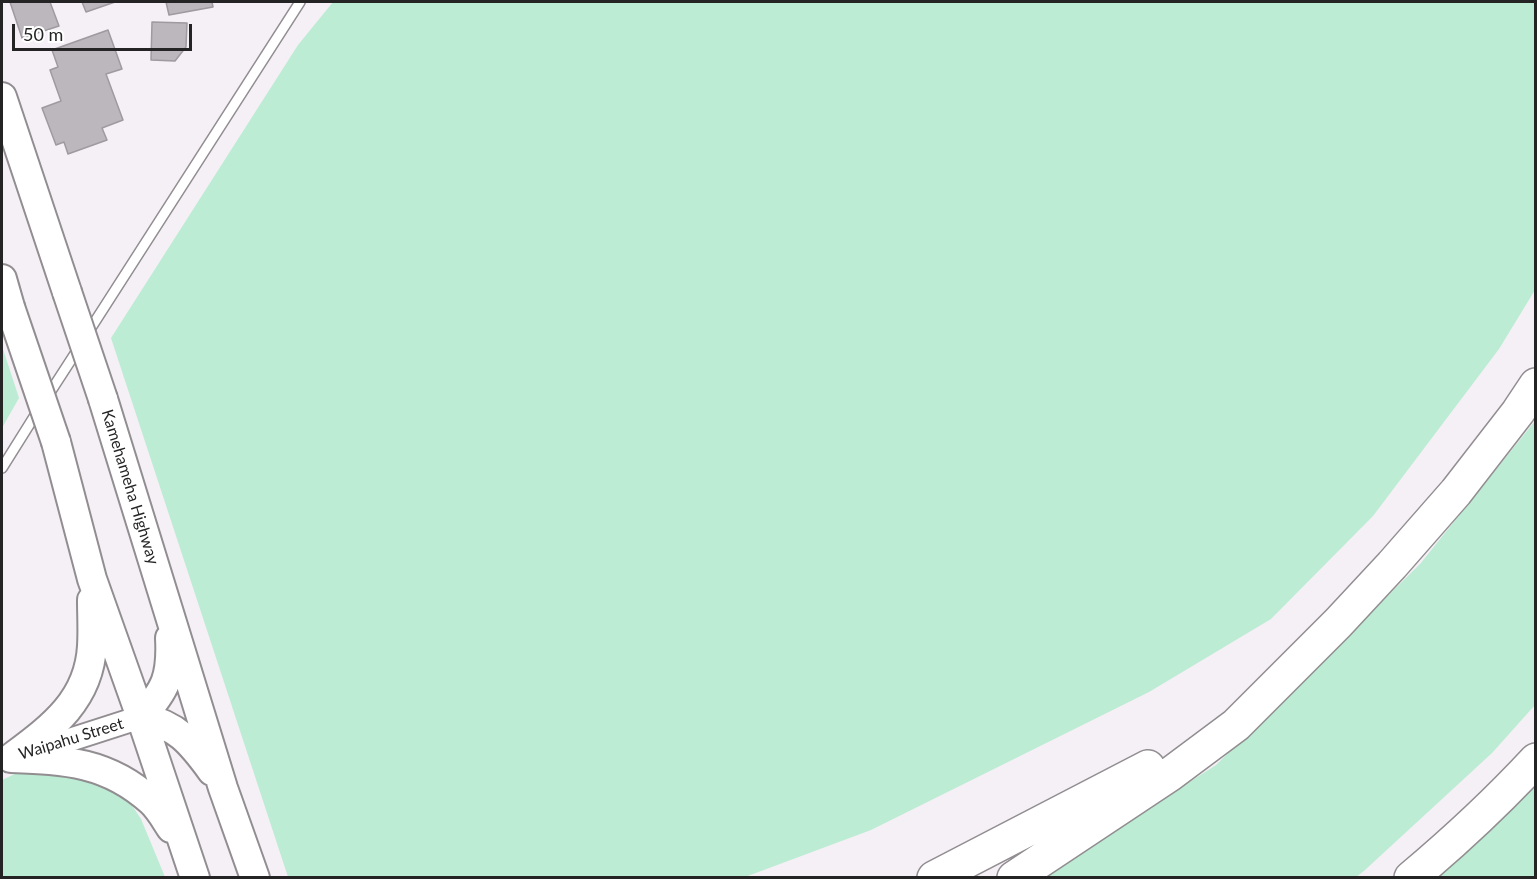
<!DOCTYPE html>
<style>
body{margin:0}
#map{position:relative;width:1537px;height:879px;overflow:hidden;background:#f5f0f5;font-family:Lato,sans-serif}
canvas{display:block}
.frame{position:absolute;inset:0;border:3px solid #252425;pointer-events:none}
.scale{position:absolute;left:12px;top:24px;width:180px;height:27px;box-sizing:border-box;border:3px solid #252425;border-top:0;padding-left:8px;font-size:18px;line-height:21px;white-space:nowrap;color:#252425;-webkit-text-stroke:4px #fff;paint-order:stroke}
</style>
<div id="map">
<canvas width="1537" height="879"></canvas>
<div class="frame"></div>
<div class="scale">50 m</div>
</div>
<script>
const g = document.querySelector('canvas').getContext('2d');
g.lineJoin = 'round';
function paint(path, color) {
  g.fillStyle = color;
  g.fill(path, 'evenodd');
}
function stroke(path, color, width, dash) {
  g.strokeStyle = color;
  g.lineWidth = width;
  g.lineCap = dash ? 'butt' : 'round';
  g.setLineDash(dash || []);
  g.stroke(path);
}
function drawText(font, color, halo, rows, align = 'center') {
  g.font = font + ' Lato,sans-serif';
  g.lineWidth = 4.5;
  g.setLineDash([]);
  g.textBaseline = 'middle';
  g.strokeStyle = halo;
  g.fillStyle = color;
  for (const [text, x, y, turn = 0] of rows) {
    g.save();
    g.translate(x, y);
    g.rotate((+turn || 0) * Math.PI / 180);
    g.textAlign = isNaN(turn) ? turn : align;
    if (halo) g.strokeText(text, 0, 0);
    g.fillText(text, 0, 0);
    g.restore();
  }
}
paint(new Path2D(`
 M 333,2 L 1535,2 L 1535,290 L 1499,349 L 1373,516 L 1271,619 L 1149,692 L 871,830 L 745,877 L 288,877 L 111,338 L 298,45 Z
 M 2,346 L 19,398 L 2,428 Z
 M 1535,421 L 1535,705 L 1492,753 L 1365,870 L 1355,878 L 1040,878 L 1216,765 L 1420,564 Z
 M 58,767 L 125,795 L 141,819 L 165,877 L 2,877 L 2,780 L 17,773 Z
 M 1535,786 L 1535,877 L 1432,877 Z`), '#bcecd3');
const building = new Path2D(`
 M 10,2 L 50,2 L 59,26 L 22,38 Z
 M 82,2 L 115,2 L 86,12 Z
 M 166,2 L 212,2 L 213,7 L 169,15 Z
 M 152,22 L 187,23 L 186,47 L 175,61 L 151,60 Z
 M 108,30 L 122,69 L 106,74 L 123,120 L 102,128 L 107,140 L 68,154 L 64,142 L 56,145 L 42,108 L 61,101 L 50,70 L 58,67 L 52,50 Z`);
paint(building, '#bbb7bc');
stroke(building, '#9e9a9f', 1.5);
const service = new Path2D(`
 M 87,334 L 300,2
 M 47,397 L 80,346
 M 2,468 L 39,409`);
const tertiary = new Path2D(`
 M 23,755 L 141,717`);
const primary = new Path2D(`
 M 2,97 L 67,292
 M 2,279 L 10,307
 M 103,399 L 223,788 L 255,878
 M 56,442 L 92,579 L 141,717 L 195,878
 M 141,717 C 166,690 172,676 170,638
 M 141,717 C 177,725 191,742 212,771
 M 11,758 C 51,728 89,701 92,646 C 93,631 92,615 92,600
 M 11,758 C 66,760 108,762 151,801 C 159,808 165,819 171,828`);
const motorway = new Path2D(`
 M 934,878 L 1148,767
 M 1014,878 L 1169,775 L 1236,725 L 1338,623 L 1392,565 L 1456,492 L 1518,412 L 1536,385
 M 1411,878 C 1455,841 1497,802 1536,760`);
stroke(service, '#918d91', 12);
stroke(tertiary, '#918d91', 26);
stroke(primary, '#918d91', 32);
stroke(motorway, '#918d91', 36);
stroke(service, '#fff', 9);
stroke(tertiary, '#fff', 22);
stroke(primary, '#fff', 28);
stroke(motorway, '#fff', 33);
const primaryBridge = new Path2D(`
 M 67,292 L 103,399
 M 10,307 L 56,442`);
stroke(primaryBridge, '#918d91', 32, []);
stroke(primaryBridge, '#fff', 28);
drawText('16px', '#252425', '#fff', [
 ["Kamehameha Highway",130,487,73],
 ["Waipahu Street",71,739,-17]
]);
</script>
